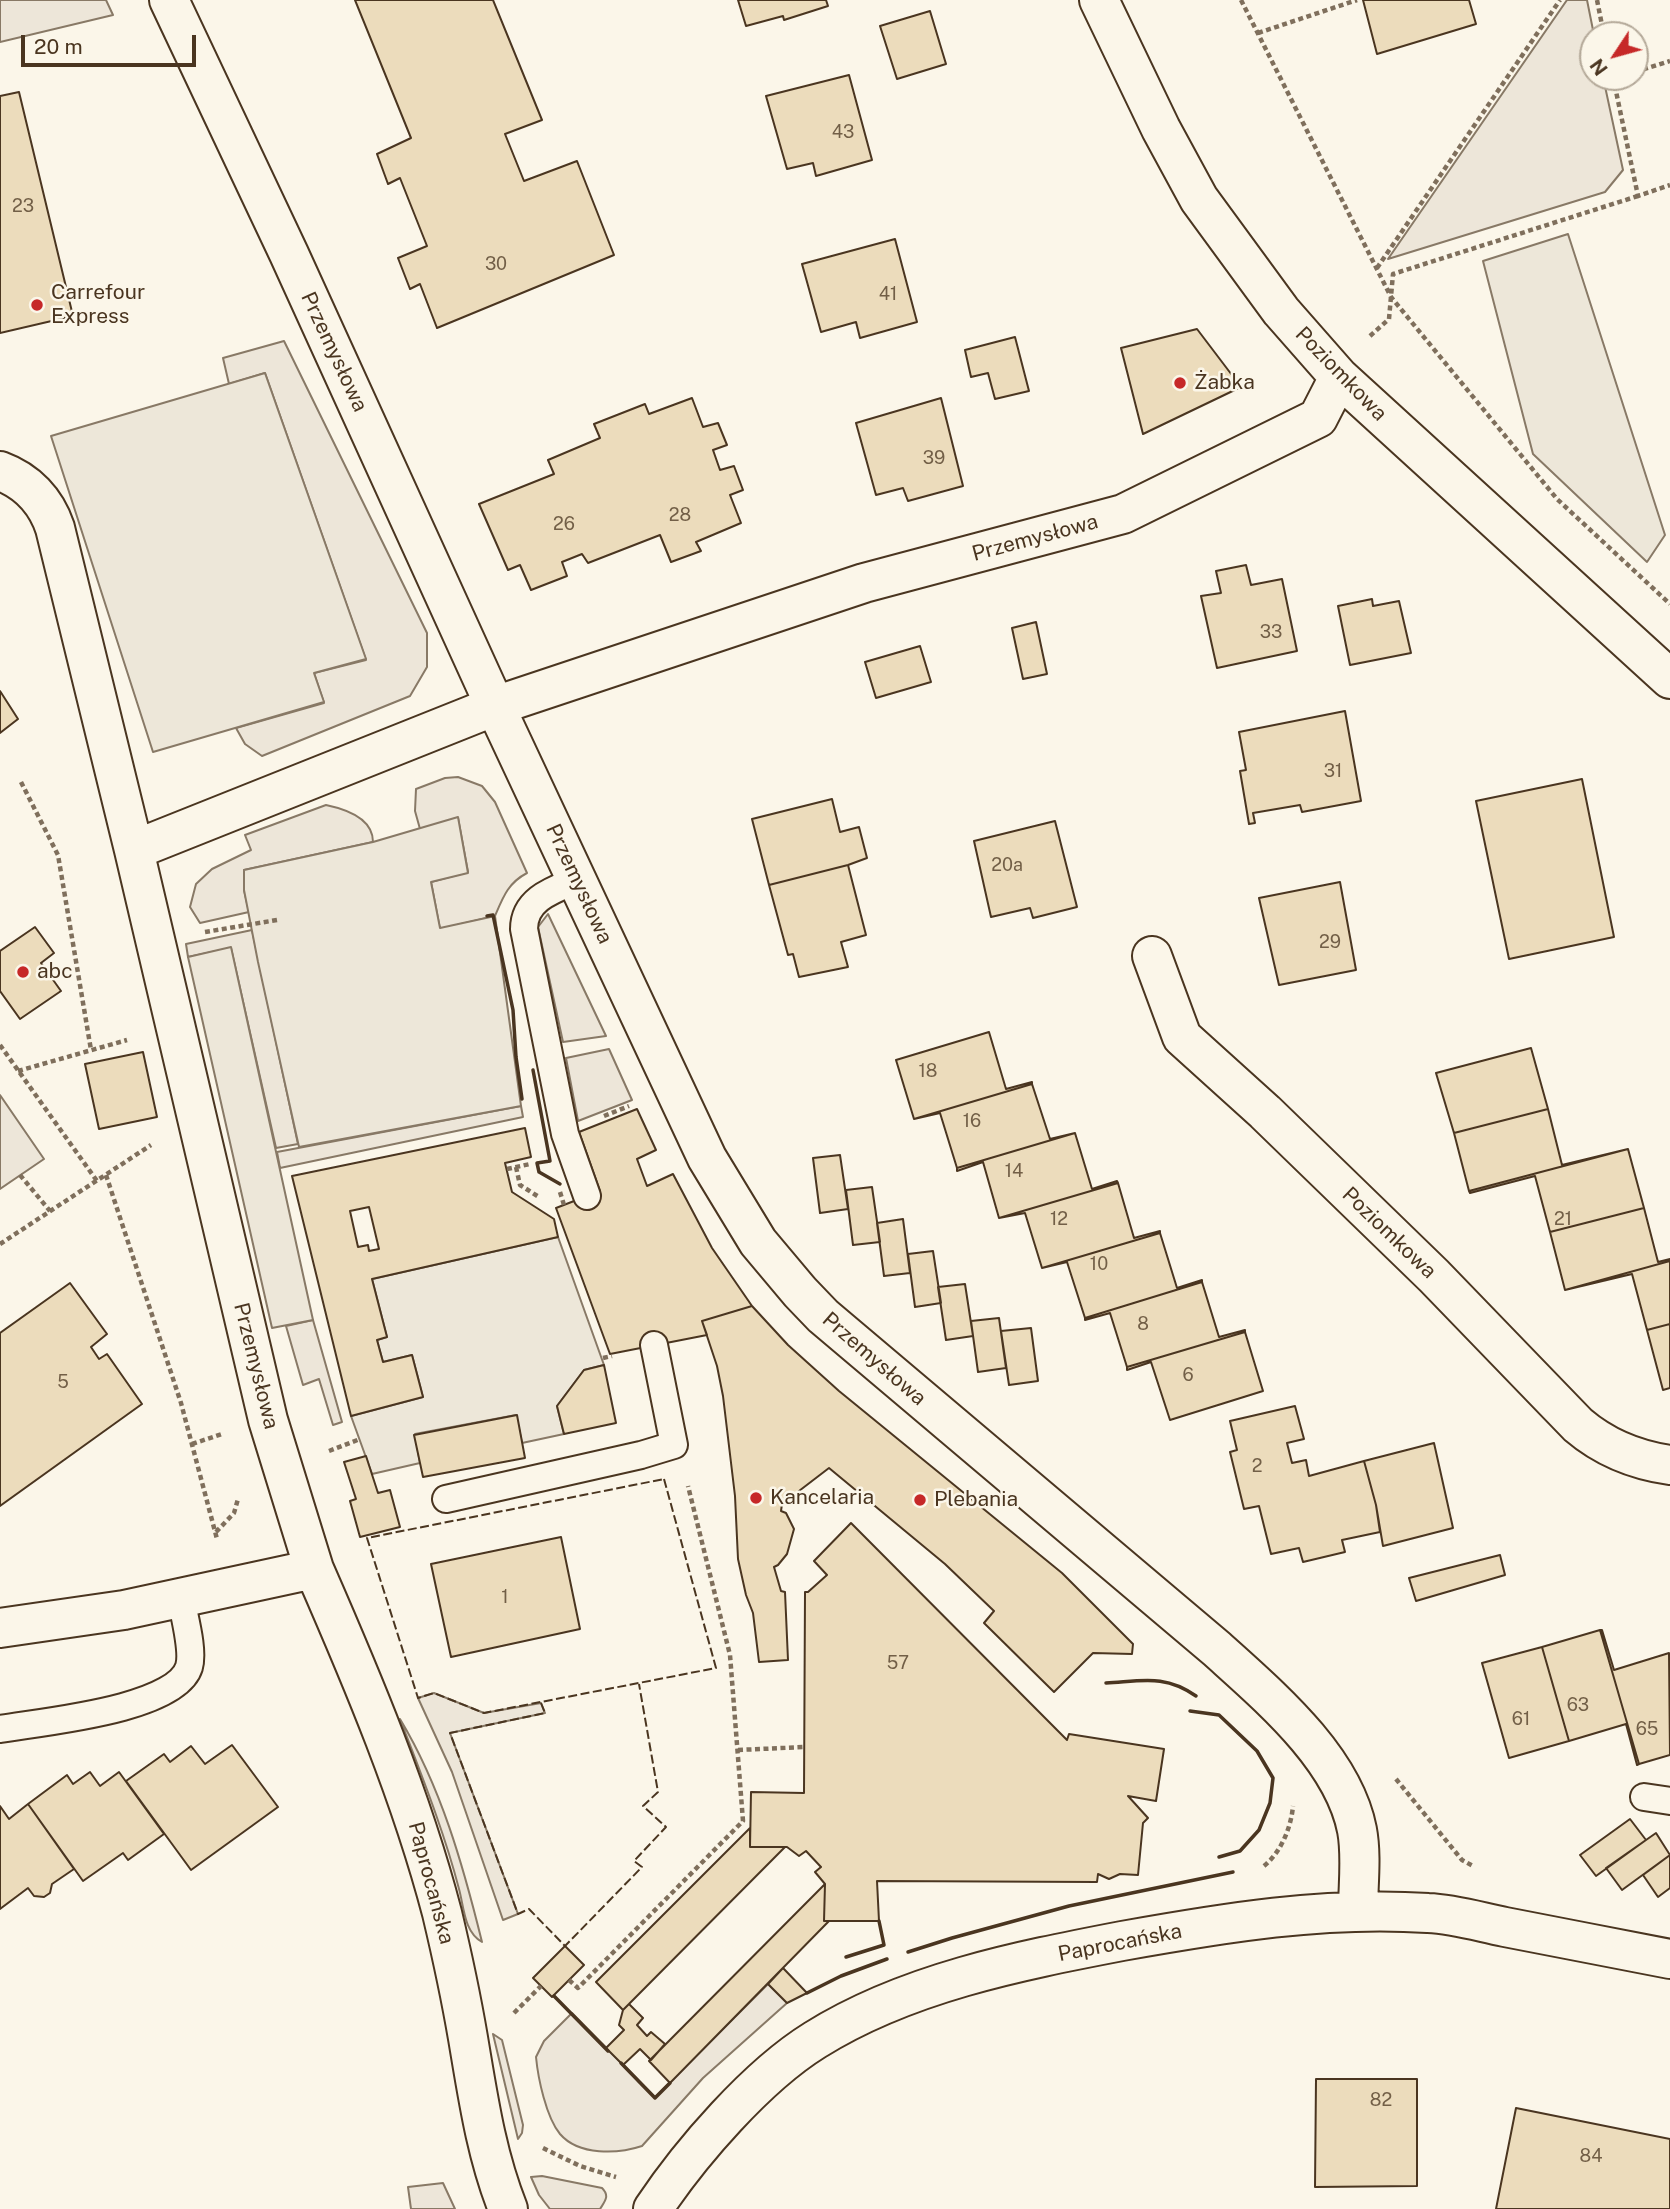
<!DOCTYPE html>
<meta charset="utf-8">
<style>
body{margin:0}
#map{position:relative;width:1670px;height:2209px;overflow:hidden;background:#fbf6e9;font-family:"Public Sans",sans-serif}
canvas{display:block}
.north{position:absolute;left:1579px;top:21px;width:70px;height:70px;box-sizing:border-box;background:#fbf6e9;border:2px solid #b4a999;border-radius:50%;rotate:234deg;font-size:19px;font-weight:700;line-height:28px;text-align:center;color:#4a3520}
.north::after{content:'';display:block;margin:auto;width:24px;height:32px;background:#c62828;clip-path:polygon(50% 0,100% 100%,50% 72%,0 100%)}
.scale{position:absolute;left:21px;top:35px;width:175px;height:32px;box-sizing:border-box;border:4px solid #4a3520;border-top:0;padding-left:9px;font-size:21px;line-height:24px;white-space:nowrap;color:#4a3520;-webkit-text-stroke:5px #fbf6e9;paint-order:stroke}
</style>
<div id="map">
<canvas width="1670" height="2209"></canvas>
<div class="north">N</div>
<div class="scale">20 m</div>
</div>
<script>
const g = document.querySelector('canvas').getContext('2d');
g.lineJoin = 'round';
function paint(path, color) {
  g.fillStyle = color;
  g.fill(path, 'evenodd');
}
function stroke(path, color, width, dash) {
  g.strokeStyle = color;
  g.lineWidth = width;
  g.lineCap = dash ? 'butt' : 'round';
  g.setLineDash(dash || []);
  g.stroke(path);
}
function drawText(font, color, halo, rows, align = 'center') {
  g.font = font + ' "Public Sans",sans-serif';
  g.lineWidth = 5;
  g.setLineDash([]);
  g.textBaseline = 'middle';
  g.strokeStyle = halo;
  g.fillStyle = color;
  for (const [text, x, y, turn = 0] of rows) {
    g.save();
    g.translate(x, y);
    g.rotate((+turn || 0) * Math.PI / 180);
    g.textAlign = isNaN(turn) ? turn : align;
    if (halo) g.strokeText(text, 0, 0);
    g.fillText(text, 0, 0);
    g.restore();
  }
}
const green = new Path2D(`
 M 0,0 L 106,0 L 113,15 L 0,42 Z
 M 1567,0 L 1587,0 L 1594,35 L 1593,77 L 1603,77 L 1623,170 L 1605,192 L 1388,259 Z
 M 284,341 L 427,633 L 427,667 L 410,696 L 262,756 L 245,744 L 236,728 L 324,703 L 314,673 L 366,660 L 265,373 L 229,384 L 223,358 Z
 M 458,777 L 482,786 L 495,802 L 527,873 C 508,883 503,897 495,916 L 440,929 L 431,882 L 468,872 L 458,818 L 420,829 L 415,811 L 416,789 L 445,778 Z
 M 326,805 C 345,809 373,818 373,842 L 244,870 L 244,890 L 249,912 L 200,923 L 190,907 L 196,884 L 212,869 L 251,850 L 245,835 Z
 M 548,914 L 606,1036 L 563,1042 L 538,927 Z
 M 252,930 L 298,1144 L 276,1148 L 231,948 L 188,957 L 186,944 Z
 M 609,1049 L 632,1100 L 578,1121 L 566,1058 Z
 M 0,1095 L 44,1159 L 0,1189 Z
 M 521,1106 L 523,1117 L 280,1168 L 277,1152 Z
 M 313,1320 L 342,1422 L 333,1425 L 319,1379 L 303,1385 L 286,1326 Z
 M 434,1693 L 484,1713 L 541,1703 L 545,1713 L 450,1733 L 518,1914 L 503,1920 L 452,1772 L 418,1698 Z
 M 400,1719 C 441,1787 463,1865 482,1942 C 464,1932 464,1907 459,1889 C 444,1831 421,1774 400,1719 Z
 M 768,1984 L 787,2003 L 703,2078 L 642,2146 C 618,2154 579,2156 560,2134 C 546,2117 538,2078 536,2057 L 544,2041 L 572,2013 L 655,2097 Z
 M 493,2034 L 502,2040 L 523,2125 L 522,2133 L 518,2139 Z
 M 542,2176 L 602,2188 C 610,2196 605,2201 600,2209 L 550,2209 L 539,2195 L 531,2177 Z
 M 443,2183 L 455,2209 L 411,2209 L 408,2187 Z`);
paint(green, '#ede6d9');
stroke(green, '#887966', 2);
const parking = new Path2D(`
 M 1568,234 L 1665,535 L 1647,562 L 1533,454 L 1483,261 Z
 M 265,373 L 366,659 L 314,673 L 324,702 L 153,752 L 51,436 Z
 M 458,817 L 468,873 L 431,882 L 440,928 L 495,916 L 521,1106 L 299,1147 L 258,962 L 244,890 L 244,870 L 373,842 Z
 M 231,947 L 313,1320 L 272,1328 L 188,957 Z
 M 558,1237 L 604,1365 L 584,1370 L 557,1406 L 564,1434 L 522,1443 L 516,1415 L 415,1434 L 420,1463 L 372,1474 L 351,1416 L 423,1397 L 412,1355 L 383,1362 L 377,1340 L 387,1337 L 372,1279 Z`);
paint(parking, '#ede7d9');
stroke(parking, '#887966', 2);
const building = new Path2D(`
 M 355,0 L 493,0 L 542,120 L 505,134 L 524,181 L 577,161 L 614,255 L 437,328 L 420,284 L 410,289 L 398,258 L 427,246 L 400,178 L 388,184 L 377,154 L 411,138 Z
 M 738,0 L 826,0 L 828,6 L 784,20 L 783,16 L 746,26 Z
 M 1363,0 L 1469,0 L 1476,24 L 1377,54 Z
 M 930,11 L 946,64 L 897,79 L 880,26 Z
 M 849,75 L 872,160 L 816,176 L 813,163 L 787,169 L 766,96 Z
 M 19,92 L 73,316 L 0,333 L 0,96 Z
 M 895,239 L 917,322 L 860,338 L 856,322 L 821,332 L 802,264 Z
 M 1197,329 L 1241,387 L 1143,434 L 1121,348 Z
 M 1015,337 L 1029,391 L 995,399 L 988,373 L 971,377 L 965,350 Z
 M 692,398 L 703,427 L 718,423 L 727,445 L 713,450 L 720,470 L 734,466 L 743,490 L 730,495 L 741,523 L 696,542 L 701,551 L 671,562 L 660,535 L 588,563 L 582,554 L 562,562 L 567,576 L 531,590 L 520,565 L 508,570 L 479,504 L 554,474 L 548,460 L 600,438 L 594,424 L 645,404 L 649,414 Z
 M 941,398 L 963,486 L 908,501 L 903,488 L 876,495 L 856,423 Z
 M 1246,565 L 1251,585 L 1282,579 L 1297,651 L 1217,668 L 1201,596 L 1221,593 L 1216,571 Z
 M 1372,599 L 1373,606 L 1399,601 L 1411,653 L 1350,665 L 1338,606 Z
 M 1036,622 L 1047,674 L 1023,679 L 1012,628 Z
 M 920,646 L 931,682 L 876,698 L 865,662 Z
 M 0,691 L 18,719 L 0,733 Z
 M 1345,711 L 1361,801 L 1302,812 L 1300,805 L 1253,813 L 1255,823 L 1249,824 L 1240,771 L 1246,770 L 1239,732 Z
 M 1582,779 L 1614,937 L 1509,959 L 1476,801 Z
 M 832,799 L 840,832 L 859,827 L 867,858 L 848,865 L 769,885 L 752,819 Z
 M 1055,821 L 1077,907 L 1033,918 L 1030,908 L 991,917 L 974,841 Z
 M 848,865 L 866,935 L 841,942 L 848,967 L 799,977 L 793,954 L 788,955 L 769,885 Z
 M 1340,882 L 1356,970 L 1279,985 L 1259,898 Z
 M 35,927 L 54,953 L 41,963 L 61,991 L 20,1019 L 0,991 L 0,951 Z
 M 989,1032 L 1006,1089 L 1032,1082 L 1032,1084 L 914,1119 L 896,1060 Z
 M 1531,1048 L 1548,1109 L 1454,1133 L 1436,1073 Z
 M 143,1052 L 157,1117 L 99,1129 L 85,1064 Z
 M 1032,1084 L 1050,1139 L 1075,1133 L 957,1168 L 940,1113 L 914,1119 Z
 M 637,1109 L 656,1150 L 637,1159 L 647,1186 L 673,1174 L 712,1248 L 752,1306 L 702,1321 L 707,1335 L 610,1354 L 556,1208 L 600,1191 L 579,1132 Z
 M 1548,1109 L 1562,1165 L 1628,1149 L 1469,1191 L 1454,1133 Z
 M 525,1128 L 531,1157 L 505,1163 L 512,1192 L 554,1219 L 558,1237 L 372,1279 L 387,1337 L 377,1340 L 383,1362 L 412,1355 L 423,1397 L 351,1416 L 292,1176 ZM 369,1207 L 379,1249 L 369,1251 L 368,1245 L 358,1247 L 350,1211 Z
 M 1075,1133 L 1092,1189 L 1117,1181 L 1118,1183 L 999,1218 L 983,1162 L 957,1171 L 957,1168 Z
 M 1628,1149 L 1644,1208 L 1550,1232 L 1535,1176 L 1470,1193 L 1469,1191 Z
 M 840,1155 L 848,1209 L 820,1213 L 813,1158 Z
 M 1118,1183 L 1134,1238 L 1160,1231 L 1160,1233 L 1042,1268 L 1025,1213 L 999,1218 Z
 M 872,1187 L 880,1242 L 853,1245 L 846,1190 Z
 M 1644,1208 L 1658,1262 L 1670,1259 L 1670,1261 L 1565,1290 L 1550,1232 Z
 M 903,1219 L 910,1273 L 884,1276 L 877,1223 Z
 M 1160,1233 L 1177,1288 L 1202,1280 L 1202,1282 L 1085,1318 L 1067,1262 L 1042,1268 Z
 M 933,1251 L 941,1303 L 915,1307 L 908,1254 Z
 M 1670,1261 L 1670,1324 L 1647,1330 L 1632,1274 L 1565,1290 Z
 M 1202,1282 L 1219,1337 L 1245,1330 L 1245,1332 L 1127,1367 L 1110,1313 L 1085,1320 L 1085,1318 Z
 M 70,1283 L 107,1334 L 91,1347 L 99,1359 L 107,1354 L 142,1404 L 0,1506 L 0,1333 Z
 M 965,1284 L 973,1336 L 946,1340 L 938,1287 Z
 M 752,1306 L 788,1345 L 839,1391 L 1062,1573 L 1133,1644 L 1132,1654 L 1093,1653 L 1054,1692 L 984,1623 L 994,1611 L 945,1564 L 829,1468 L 782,1504 L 781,1511 L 786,1513 L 794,1529 L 787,1554 L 778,1565 L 774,1567 L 781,1591 L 785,1592 L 788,1660 L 759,1662 L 753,1613 L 746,1595 L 738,1559 L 735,1496 L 723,1396 L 717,1366 L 702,1321 Z
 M 999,1318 L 1006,1368 L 978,1372 L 971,1321 Z
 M 1670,1324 L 1670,1388 L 1663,1390 L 1647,1330 Z
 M 1031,1328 L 1038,1381 L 1009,1385 L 1001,1331 Z
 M 1245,1332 L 1263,1391 L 1170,1420 L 1151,1362 L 1127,1370 L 1127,1367 Z
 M 604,1365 L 616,1423 L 564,1434 L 557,1406 L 584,1370 Z
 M 1295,1406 L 1304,1439 L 1287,1443 L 1292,1463 L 1306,1460 L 1309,1476 L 1364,1461 L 1376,1505 L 1380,1532 L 1342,1540 L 1345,1552 L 1303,1562 L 1299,1548 L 1271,1554 L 1259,1506 L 1244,1509 L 1230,1452 L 1237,1450 L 1230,1421 Z
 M 517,1415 L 525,1458 L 423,1477 L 414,1435 Z
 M 1434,1443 L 1453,1528 L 1383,1546 L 1376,1505 L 1364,1461 Z
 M 366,1456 L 378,1493 L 390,1490 L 400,1527 L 360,1537 L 350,1501 L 356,1499 L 344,1462 Z
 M 851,1523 L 1067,1740 L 1069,1734 L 1164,1749 L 1156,1801 L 1128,1796 L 1148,1818 L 1143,1823 L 1138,1875 L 1120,1874 L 1109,1879 L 1098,1874 L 1097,1882 L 877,1881 L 879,1921 L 824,1921 L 825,1884 L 815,1872 L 821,1867 L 806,1851 L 799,1856 L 787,1847 L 750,1847 L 751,1792 L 804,1793 L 805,1592 L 808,1592 L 827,1575 L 814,1561 Z
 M 561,1537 L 580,1629 L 451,1657 L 431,1564 Z
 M 1500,1555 L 1505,1575 L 1416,1601 L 1409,1578 Z
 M 1600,1630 L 1602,1630 L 1614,1670 L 1669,1653 L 1670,1755 L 1639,1764 Z
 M 1600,1630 L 1639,1764 L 1637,1765 L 1626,1724 L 1569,1741 L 1542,1647 Z
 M 1542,1647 L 1569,1741 L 1509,1758 L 1482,1663 Z
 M 232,1745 L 278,1807 L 191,1870 L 126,1781 L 164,1754 L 170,1762 L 191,1746 L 205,1764 Z
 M 90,1772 L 100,1786 L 119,1772 L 164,1834 L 128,1860 L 123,1853 L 83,1881 L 28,1804 L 67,1775 L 73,1784 Z
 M 28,1804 L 74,1869 L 52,1884 L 50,1893 L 44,1897 L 34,1896 L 28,1888 L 0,1909 L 0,1806 L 9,1819 Z
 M 1630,1819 L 1646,1840 L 1596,1876 L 1580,1855 Z
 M 750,1828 L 750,1847 L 785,1847 L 623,2010 L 596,1982 Z
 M 1656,1833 L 1670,1855 L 1622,1890 L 1606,1868 Z
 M 1670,1855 L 1670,1888 L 1658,1897 L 1643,1875 Z
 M 825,1884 L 824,1921 L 829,1921 L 670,2083 L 649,2061 Z
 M 565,1946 L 584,1965 L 552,1997 L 533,1978 Z
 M 783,1968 L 807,1993 L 787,2003 L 768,1984 Z
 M 629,2004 L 643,2018 L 637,2025 L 647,2036 L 651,2032 L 665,2044 L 651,2060 L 640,2049 L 623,2065 L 606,2048 L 624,2030 L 619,2025 L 623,2010 Z
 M 1316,2079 L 1417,2079 L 1417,2186 L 1315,2187 Z
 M 1516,2108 L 1670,2139 L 1670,2209 L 1496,2209 Z`);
paint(building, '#ecdcbc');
stroke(building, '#4a3520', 2);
const service = new Path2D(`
 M 577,880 C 553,890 524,899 524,929 L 565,1134 L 587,1196
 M 446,1499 L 641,1455 L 674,1445 L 654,1345
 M 0,1729 C 40,1722 176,1710 189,1667 C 194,1650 184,1616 181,1598
 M 1644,1797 L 1670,1801`);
const minor = new Path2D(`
 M 169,0 L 289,254 L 495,706 L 707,1158 L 758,1242 L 800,1292 L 823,1316 L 1217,1649 C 1270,1697 1343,1758 1357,1830 C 1362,1856 1358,1886 1358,1911
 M 1099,0 L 1161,129 L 1199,199 L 1281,311 L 1339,377 L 1670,679
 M 0,471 C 27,481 46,501 55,528 L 134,850 L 268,1420 L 314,1569 L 124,1610 L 0,1628
 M 134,850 L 495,706 L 864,583 L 1123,514 L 1318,418 L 1339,377
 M 1152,956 L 1182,1037 L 1265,1112 L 1434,1276 L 1578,1425 C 1605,1448 1635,1460 1670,1465
 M 314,1569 C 363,1681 411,1795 442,1913 C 452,1955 461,1997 468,2038 C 478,2097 486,2154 508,2209
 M 653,2209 C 691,2152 757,2076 815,2040 C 906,1983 1018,1961 1122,1941 C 1223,1923 1325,1906 1428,1913 C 1454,1914 1480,1922 1505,1927 C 1560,1938 1615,1948 1670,1959`);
stroke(service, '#4a3520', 30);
stroke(minor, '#4a3520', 42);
stroke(new Path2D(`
 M 1241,0 L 1391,297 L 1557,499 L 1670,604
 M 1597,0 L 1604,35
 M 1258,33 L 1357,0
 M 1635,72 L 1670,61
 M 1613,77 L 1638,196 L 1670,185
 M 1377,268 L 1560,0
 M 1370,336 L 1389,319 L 1393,274 L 1638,196
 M 21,782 L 58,855 L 91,1050
 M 205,932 L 277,920
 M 0,1045 L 97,1181
 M 18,1071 L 127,1040
 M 604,1116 L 629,1106
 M 516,1167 L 520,1185 L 539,1197
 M 507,1169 L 530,1164
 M 20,1175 L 50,1211
 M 106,1175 L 181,1403 L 217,1539
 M 0,1244 L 151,1145
 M 603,1358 L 612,1356
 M 192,1444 L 222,1434
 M 329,1451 L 360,1439
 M 216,1532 L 234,1513 L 238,1499
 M 738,1750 L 805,1747
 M 1396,1779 L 1462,1860 L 1473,1866
 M 1264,1866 C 1281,1852 1291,1828 1293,1806
 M 569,1980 L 578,1988 L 743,1821 L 730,1655 L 688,1486
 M 514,2013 L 541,1986
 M 543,2148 L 580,2166 L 616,2177`), '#7f6f5c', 4.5, [5, 3.5]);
stroke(service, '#fbf6e9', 26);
stroke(minor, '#fbf6e9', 38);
stroke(new Path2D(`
 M 560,1192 L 564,1205`), '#7f6f5c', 4.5, [5, 3.5]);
stroke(new Path2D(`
 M 664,1479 L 716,1668 L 484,1713 L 434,1693 L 418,1698 L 367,1538 Z
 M 541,1703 L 545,1713 L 450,1733 L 518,1914 L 529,1909 L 565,1946 L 642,1867 L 634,1861 L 666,1827 L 643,1806 L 658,1792 L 639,1684`), '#4a3520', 2, [9, 3.5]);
stroke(new Path2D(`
 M 487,916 L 493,915 L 513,1010 L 516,1057 L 522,1099
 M 533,1070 L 550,1161 L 537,1163 L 539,1172 L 560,1184
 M 1106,1683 C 1142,1681 1165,1674 1196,1696
 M 1190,1711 L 1219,1715 L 1257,1751 L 1273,1778 L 1270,1803 L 1259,1830 L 1240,1851 L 1219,1857
 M 908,1952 L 952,1938 L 1069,1906 L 1233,1872
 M 846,1957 L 884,1945 L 879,1921
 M 807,1993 L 841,1976 L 887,1959
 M 554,1996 L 608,2051
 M 621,2063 L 655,2098 L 670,2083`), '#4a3520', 3.5);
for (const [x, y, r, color] of [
 [37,305,7,"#c62828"],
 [1180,383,7,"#c62828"],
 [23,972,7,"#c62828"],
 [756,1498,7,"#c62828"],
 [920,1500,7,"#c62828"]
]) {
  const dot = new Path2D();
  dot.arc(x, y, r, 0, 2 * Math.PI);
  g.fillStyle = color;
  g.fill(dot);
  stroke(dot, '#fbf6e9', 2.5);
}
drawText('18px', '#725f47', null, [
 ["43",843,132],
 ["23",23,206],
 ["30",496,264],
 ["41",888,294],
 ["39",934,458],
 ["28",680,515],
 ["26",564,524],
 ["33",1271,632],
 ["31",1333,771],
 ["20a",1007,865],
 ["29",1330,942],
 ["18",928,1071],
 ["16",972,1121],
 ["14",1014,1171],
 ["12",1059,1219],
 ["21",1563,1219],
 ["10",1099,1264],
 ["8",1143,1324],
 ["6",1188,1375],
 ["5",63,1382],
 ["2",1257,1466],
 ["1",505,1597],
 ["57",898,1663],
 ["63",1578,1705],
 ["61",1521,1719],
 ["65",1647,1729],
 ["82",1381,2100],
 ["84",1591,2156]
]);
drawText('21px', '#4a3520', '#fbf6e9', [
 ["Carrefour",51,293],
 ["Express",51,317],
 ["Żabka",1194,383],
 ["abc",37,972],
 ["Kancelaria",770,1498],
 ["Plebania",934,1500]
], 'left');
drawText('21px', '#4a3520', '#fbf6e9', [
 ["Przemysłowa",334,352,65],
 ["Poziomkowa",1341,374,46],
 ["Przemysłowa",1035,538,-15],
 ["Przemysłowa",579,884,65],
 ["Poziomkowa",1389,1233,44],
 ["Przemysłowa",874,1359,41],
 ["Przemysłowa",256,1366,76],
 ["Paprocańska",431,1883,75],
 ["Paprocańska",1120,1943,-11]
]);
</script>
